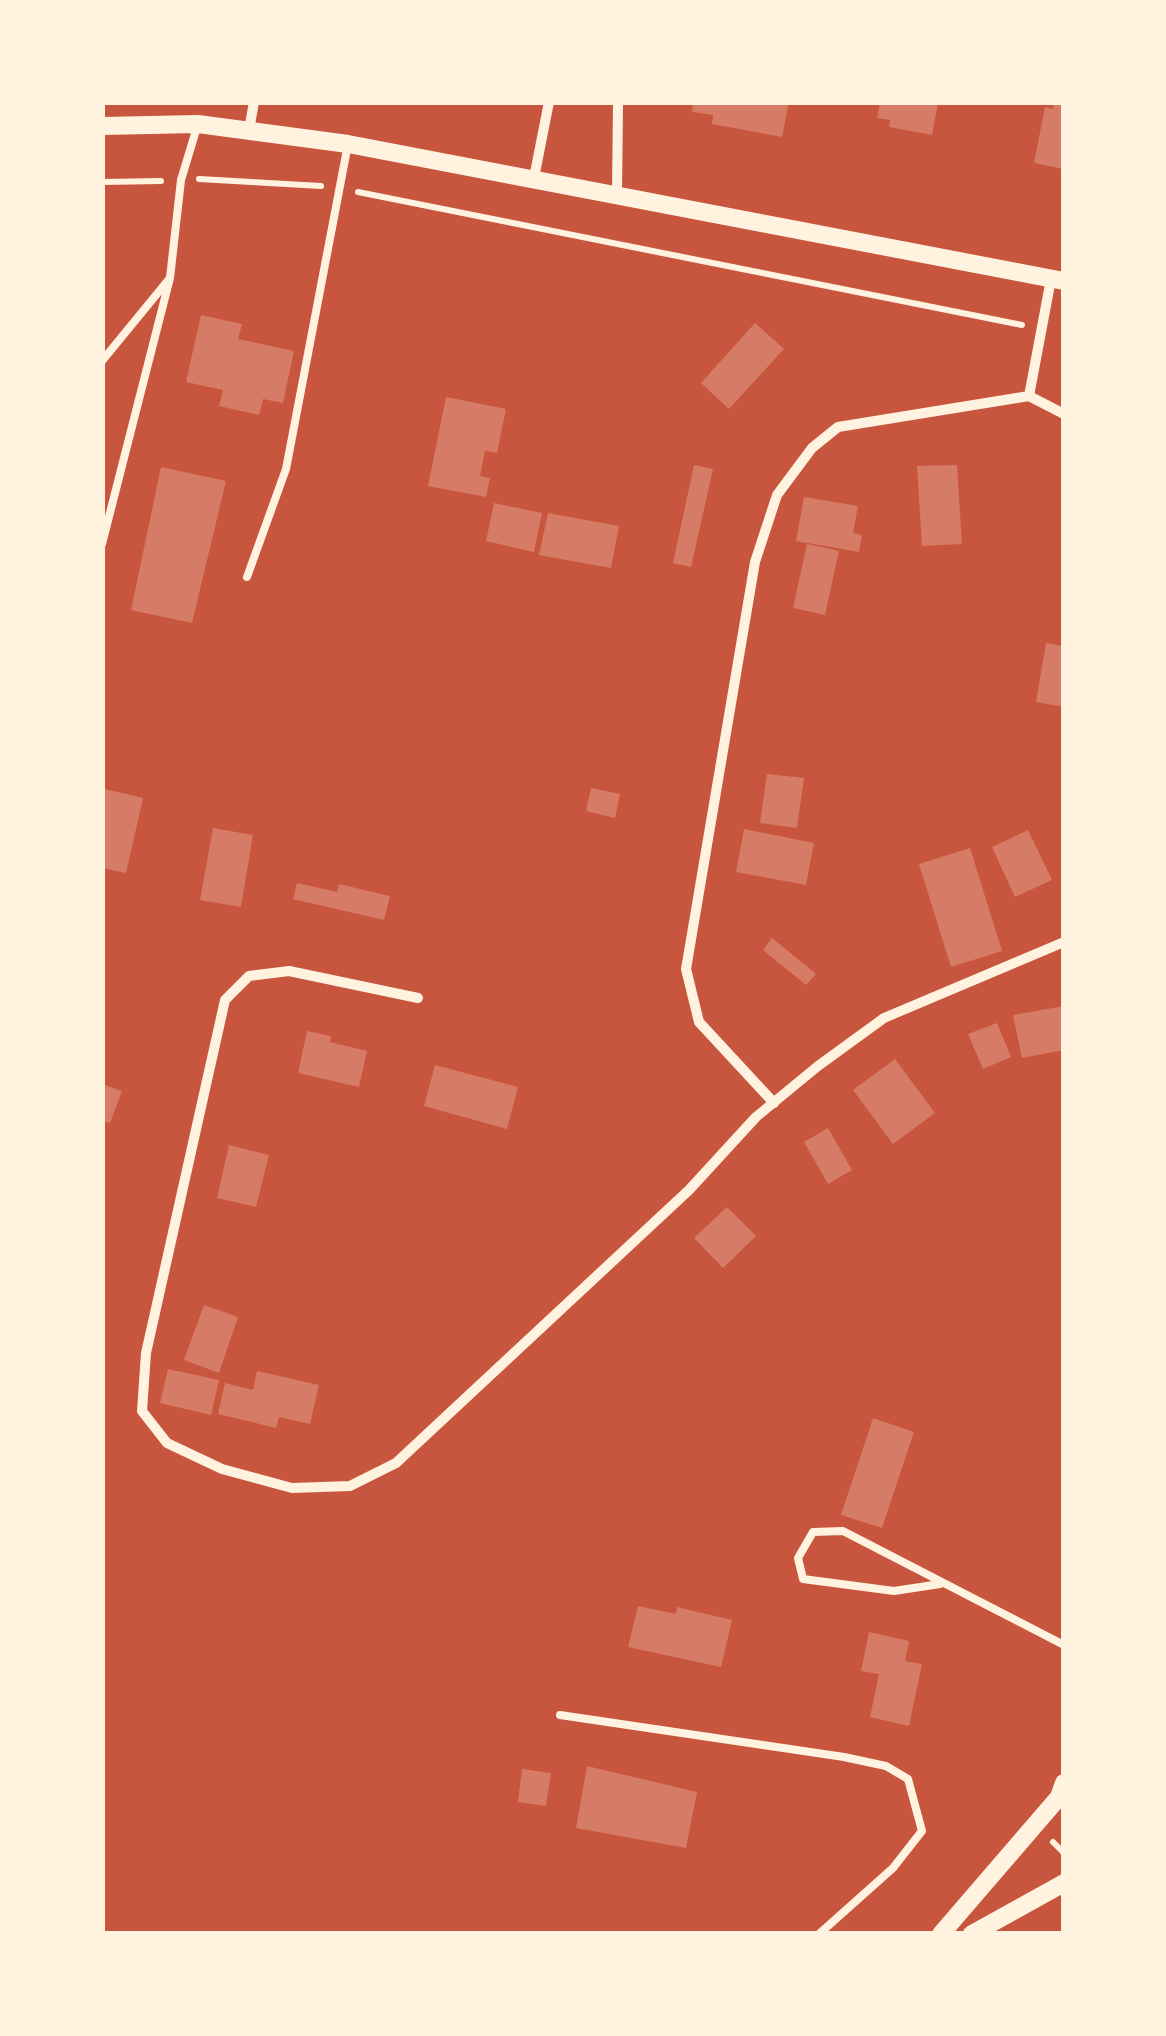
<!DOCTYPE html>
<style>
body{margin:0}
#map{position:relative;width:1166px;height:2036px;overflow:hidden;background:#c8553d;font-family:"Nunito Sans",sans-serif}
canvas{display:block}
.frame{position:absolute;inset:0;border:105px solid #fff3e0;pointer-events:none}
</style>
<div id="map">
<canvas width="1166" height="2036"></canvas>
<div class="frame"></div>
</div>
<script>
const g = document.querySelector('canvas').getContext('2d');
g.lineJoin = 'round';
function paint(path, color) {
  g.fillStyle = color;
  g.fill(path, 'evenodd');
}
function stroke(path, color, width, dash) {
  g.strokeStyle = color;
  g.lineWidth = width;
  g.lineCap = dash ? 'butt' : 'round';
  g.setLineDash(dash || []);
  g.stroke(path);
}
paint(new Path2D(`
 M 693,102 L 789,102 L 782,137 L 712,124 L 713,115 L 692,112 Z
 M 880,102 L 938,103 L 932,135 L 889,127 L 890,120 L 877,118 Z
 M 1054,102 L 1064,102 L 1063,169 L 1034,163 L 1045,107 L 1053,109 Z
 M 201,315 L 242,324 L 238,339 L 294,351 L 283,403 L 263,399 L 259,415 L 219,406 L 223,390 L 186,382 Z
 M 755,323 L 784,349 L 729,409 L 701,383 Z
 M 446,397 L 506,409 L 497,453 L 485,451 L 480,476 L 490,478 L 486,497 L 428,486 Z
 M 694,465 L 713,469 L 691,567 L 673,563 Z
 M 957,465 L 962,544 L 922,546 L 917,466 Z
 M 161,467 L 226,481 L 192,623 L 131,610 Z
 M 804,497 L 858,506 L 853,533 L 862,535 L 859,552 L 796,541 Z
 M 494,503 L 542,513 L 534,552 L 486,541 Z
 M 548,513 L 619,526 L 611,568 L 539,555 Z
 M 807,544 L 839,551 L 825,615 L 793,608 Z
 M 1046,643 L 1064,646 L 1064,707 L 1036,702 Z
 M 767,774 L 804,778 L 797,828 L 760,823 Z
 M 591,788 L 620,794 L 615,818 L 586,811 Z
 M 105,789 L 143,798 L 126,873 L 102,868 Z
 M 213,828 L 253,835 L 241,907 L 200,900 Z
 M 744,829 L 814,843 L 806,885 L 736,872 Z
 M 1028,830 L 1052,880 L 1015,897 L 992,847 Z
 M 970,848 L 1002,951 L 951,967 L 919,864 Z
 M 297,883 L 337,892 L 339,884 L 390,896 L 384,920 L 293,899 Z
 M 772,938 L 816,974 L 806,985 L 763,950 Z
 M 1064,1006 L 1064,1050 L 1022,1058 L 1013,1015 Z
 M 997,1023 L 1011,1057 L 983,1069 L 968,1034 Z
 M 307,1031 L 331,1036 L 330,1042 L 367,1051 L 359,1087 L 298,1073 Z
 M 895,1059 L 935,1113 L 893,1144 L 853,1090 Z
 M 435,1065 L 518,1087 L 507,1129 L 424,1106 Z
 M 102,1084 L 122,1091 L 110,1123 L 102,1121 Z
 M 828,1128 L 852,1170 L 828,1184 L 804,1142 Z
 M 229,1145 L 269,1155 L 256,1207 L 217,1198 Z
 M 727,1207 L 756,1236 L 723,1268 L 694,1238 Z
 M 204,1305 L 238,1317 L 219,1373 L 184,1360 Z
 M 168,1369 L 219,1380 L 211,1415 L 160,1403 Z
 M 257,1371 L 319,1385 L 310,1424 L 279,1417 L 276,1428 L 218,1414 L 225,1383 L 253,1390 Z
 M 873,1418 L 914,1432 L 882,1528 L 841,1515 Z
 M 638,1606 L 676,1614 L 677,1607 L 732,1620 L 721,1667 L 628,1647 Z
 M 869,1632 L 909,1641 L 905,1661 L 922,1664 L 909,1726 L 870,1717 L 879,1674 L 861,1671 Z
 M 587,1766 L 697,1792 L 686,1848 L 576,1828 Z
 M 522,1769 L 551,1773 L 546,1806 L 518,1802 Z`), '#d67c66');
stroke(new Path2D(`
 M 199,179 L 321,186
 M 102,182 L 161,181
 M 358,192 L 1022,325
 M 1053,1842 L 1063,1852`), '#fff3e0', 6);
stroke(new Path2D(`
 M 102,361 L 170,278 L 181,180 L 197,127
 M 102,544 L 170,278
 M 247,577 L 286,469 L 348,144
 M 940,1584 L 894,1591 L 803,1579 L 798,1558 L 813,1532 L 843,1531 L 1064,1645
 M 560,1715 L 844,1757 L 886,1766 L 908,1779 L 922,1831 L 893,1868 L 819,1934`), '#fff3e0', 8);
stroke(new Path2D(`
 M 249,130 L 254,102
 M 534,178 L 549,102
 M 617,193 L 618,102
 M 1029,396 L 1051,279
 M 418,998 L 289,971 L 249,976 L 225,1000 L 146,1353 L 142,1411 L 167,1443 L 222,1469 L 292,1488 L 350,1486 L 396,1463 L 689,1190 L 756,1117 L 818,1066 L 884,1018 L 1064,942
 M 774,1103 L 699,1022 L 686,969 L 755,562 L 777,495 L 812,448 L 838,427 L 1029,396 L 1064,414`), '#fff3e0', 10);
stroke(new Path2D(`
 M 102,126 L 198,124 L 348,144 L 1064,281
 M 941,1934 L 1059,1797 L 1064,1783
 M 972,1934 L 1064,1883`), '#fff3e0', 18);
</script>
